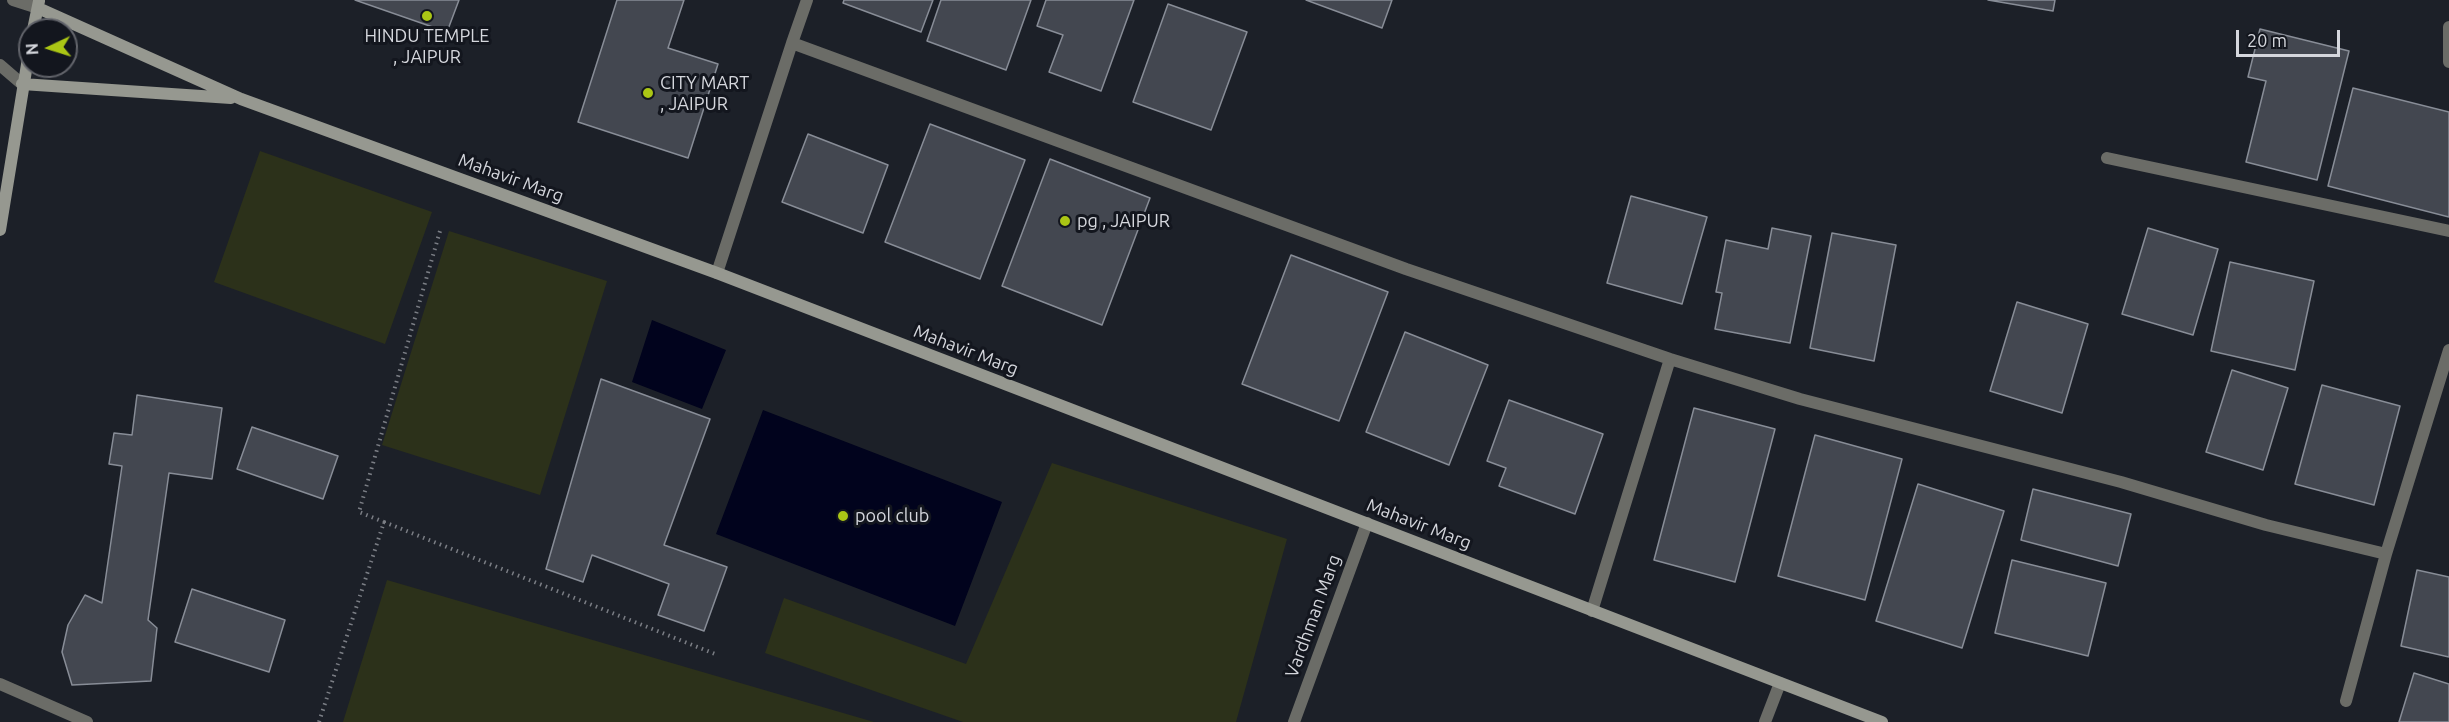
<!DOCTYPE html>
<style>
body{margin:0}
#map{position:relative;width:2449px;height:722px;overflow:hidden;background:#1c2028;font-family:Ubuntu,sans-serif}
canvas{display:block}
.north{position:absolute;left:18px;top:18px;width:60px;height:60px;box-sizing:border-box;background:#13161e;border:2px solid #61636a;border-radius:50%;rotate:266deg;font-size:16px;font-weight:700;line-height:24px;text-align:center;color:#d5d7dd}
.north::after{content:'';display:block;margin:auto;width:21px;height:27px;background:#abc615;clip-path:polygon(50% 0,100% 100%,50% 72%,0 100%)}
.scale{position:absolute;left:2236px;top:30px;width:104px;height:27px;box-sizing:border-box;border:3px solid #d5d7dd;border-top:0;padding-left:8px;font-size:18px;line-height:21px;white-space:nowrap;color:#d5d7dd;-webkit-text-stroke:4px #13161e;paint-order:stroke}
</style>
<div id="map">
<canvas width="2449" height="722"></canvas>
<div class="north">N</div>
<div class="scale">20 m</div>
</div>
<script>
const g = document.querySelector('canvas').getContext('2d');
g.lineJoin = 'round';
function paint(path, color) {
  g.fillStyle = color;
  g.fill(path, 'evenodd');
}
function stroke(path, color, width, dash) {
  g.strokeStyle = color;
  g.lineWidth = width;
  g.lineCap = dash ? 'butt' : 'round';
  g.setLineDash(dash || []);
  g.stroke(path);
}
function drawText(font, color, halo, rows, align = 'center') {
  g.font = font + ' Ubuntu,sans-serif';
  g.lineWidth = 6;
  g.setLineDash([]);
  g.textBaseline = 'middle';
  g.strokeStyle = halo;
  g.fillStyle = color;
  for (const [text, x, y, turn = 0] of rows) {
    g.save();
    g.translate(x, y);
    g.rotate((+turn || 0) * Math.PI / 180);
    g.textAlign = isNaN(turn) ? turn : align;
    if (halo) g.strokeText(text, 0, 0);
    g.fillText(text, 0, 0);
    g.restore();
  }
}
paint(new Path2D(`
 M 260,151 L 432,212 L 385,344 L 214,282 Z
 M 449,231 L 607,281 L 540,495 L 382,445 Z
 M 1052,463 L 1287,539 L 1236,722 L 963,722 L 765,653 L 784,598 L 966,664 Z
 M 387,580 L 874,722 L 343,722 Z`), '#2c311a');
paint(new Path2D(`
 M 652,320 L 726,350 L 702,409 L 632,382 Z
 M 763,410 L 1002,502 L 955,626 L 716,534 Z`), '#01031d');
const building = new Path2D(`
 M 355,0 L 459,0 L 447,32 Z
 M 617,0 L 684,0 L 668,48 L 718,64 L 688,158 L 578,122 Z
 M 844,0 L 933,0 L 921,32 L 843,3 Z
 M 941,0 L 1031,0 L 1006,70 L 927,41 Z
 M 1046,0 L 1134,0 L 1101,91 L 1049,72 L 1063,35 L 1037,26 Z
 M 1306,0 L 1392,0 L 1382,28 Z
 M 1988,0 L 2055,0 L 2053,11 Z
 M 1168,4 L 1247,32 L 1211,130 L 1133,102 Z
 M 2260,29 L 2349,51 L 2317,180 L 2246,162 L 2266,81 L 2248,77 Z
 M 2353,88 L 2449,112 L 2449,217 L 2328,186 Z
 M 930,124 L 1025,160 L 980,279 L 885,242 Z
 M 808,134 L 888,165 L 863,233 L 782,202 Z
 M 1050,159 L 1150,198 L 1102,325 L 1002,286 Z
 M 1631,196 L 1707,217 L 1682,304 L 1607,283 Z
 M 1772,228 L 1811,236 L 1790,343 L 1715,329 L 1722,293 L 1716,292 L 1726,240 L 1768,249 Z
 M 2148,228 L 2218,249 L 2193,335 L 2122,314 Z
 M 1832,233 L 1896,245 L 1874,361 L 1810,348 Z
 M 1291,255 L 1388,292 L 1339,421 L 1242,384 Z
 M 2230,262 L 2314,281 L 2295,370 L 2211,351 Z
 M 2017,302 L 2088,324 L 2062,413 L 1990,391 Z
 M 1405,332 L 1488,365 L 1449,465 L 1366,432 Z
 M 2232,370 L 2288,388 L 2263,470 L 2206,452 Z
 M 601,379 L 710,419 L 664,545 L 727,567 L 704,631 L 658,615 L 669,584 L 592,555 L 583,582 L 546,569 Z
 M 2322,385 L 2400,406 L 2374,505 L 2295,484 Z
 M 137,395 L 222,408 L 212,479 L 169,473 L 148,620 L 157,628 L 151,681 L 72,685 L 62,652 L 68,625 L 85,595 L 102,603 L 122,466 L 109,464 L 114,433 L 132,435 Z
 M 1509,400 L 1603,434 L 1575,514 L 1499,486 L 1506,468 L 1487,461 Z
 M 1694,408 L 1775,429 L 1735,582 L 1654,560 Z
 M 252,427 L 338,456 L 323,499 L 237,469 Z
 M 1815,435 L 1902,459 L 1865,600 L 1778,576 Z
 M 1918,484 L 2004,511 L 1962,648 L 1876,621 Z
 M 2033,489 L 2131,514 L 2118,566 L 2021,540 Z
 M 2012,560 L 2106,583 L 2088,656 L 1995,633 Z
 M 2417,570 L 2449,577 L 2449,657 L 2401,646 Z
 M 192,589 L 285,620 L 269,672 L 175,642 Z
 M 2414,673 L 2449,684 L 2449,722 L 2399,722 Z`);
paint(building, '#434750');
stroke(building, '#888d97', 1.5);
stroke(new Path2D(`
 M 384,522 L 715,654
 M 319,722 L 384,522 L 359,512 L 440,231`), '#7b7e85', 4, [1.5, 4.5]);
stroke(new Path2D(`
 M 0,684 L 87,722
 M 1765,722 L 1780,683`), '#6b6c67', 12);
stroke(new Path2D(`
 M 13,0 L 38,8
 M 2449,27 L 2449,62
 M 792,43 L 807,0
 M 0,65 L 22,84
 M 2107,158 L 2449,231
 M 717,273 L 792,43 L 1406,269 L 1670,359 L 1800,399 L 2121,482 L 2266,525 L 2386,554
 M 1592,611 L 1670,359
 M 2346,701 L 2386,554 L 2449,350
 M 1294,722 L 1367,523`), '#6b6c67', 12);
stroke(new Path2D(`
 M 38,8 L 241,99 L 717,273 L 1882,722
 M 33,30 L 39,1
 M 22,84 L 231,98
 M 0,230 L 30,46`), '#969890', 12);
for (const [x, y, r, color] of [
 [427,16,6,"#abc615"],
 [648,93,6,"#abc615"],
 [1065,221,6,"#abc615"],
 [843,516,6,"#abc615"]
]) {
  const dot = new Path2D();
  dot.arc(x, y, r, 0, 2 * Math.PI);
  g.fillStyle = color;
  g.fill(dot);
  stroke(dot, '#13161e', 2);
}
drawText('18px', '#d5d7dd', '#13161e', [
 ["HINDU TEMPLE",427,36,"center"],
 [", JAIPUR",427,57,"center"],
 ["CITY MART",660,83],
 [", JAIPUR",660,104],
 ["pg , JAIPUR",1077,221],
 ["pool club",855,516]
], 'left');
drawText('18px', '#d5d7dd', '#13161e', [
 ["Mahavir Marg",511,178,20],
 ["Mahavir Marg",966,350,21],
 ["Mahavir Marg",1419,524,21],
 ["Vardhman Marg",1313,616,-70]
]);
</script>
